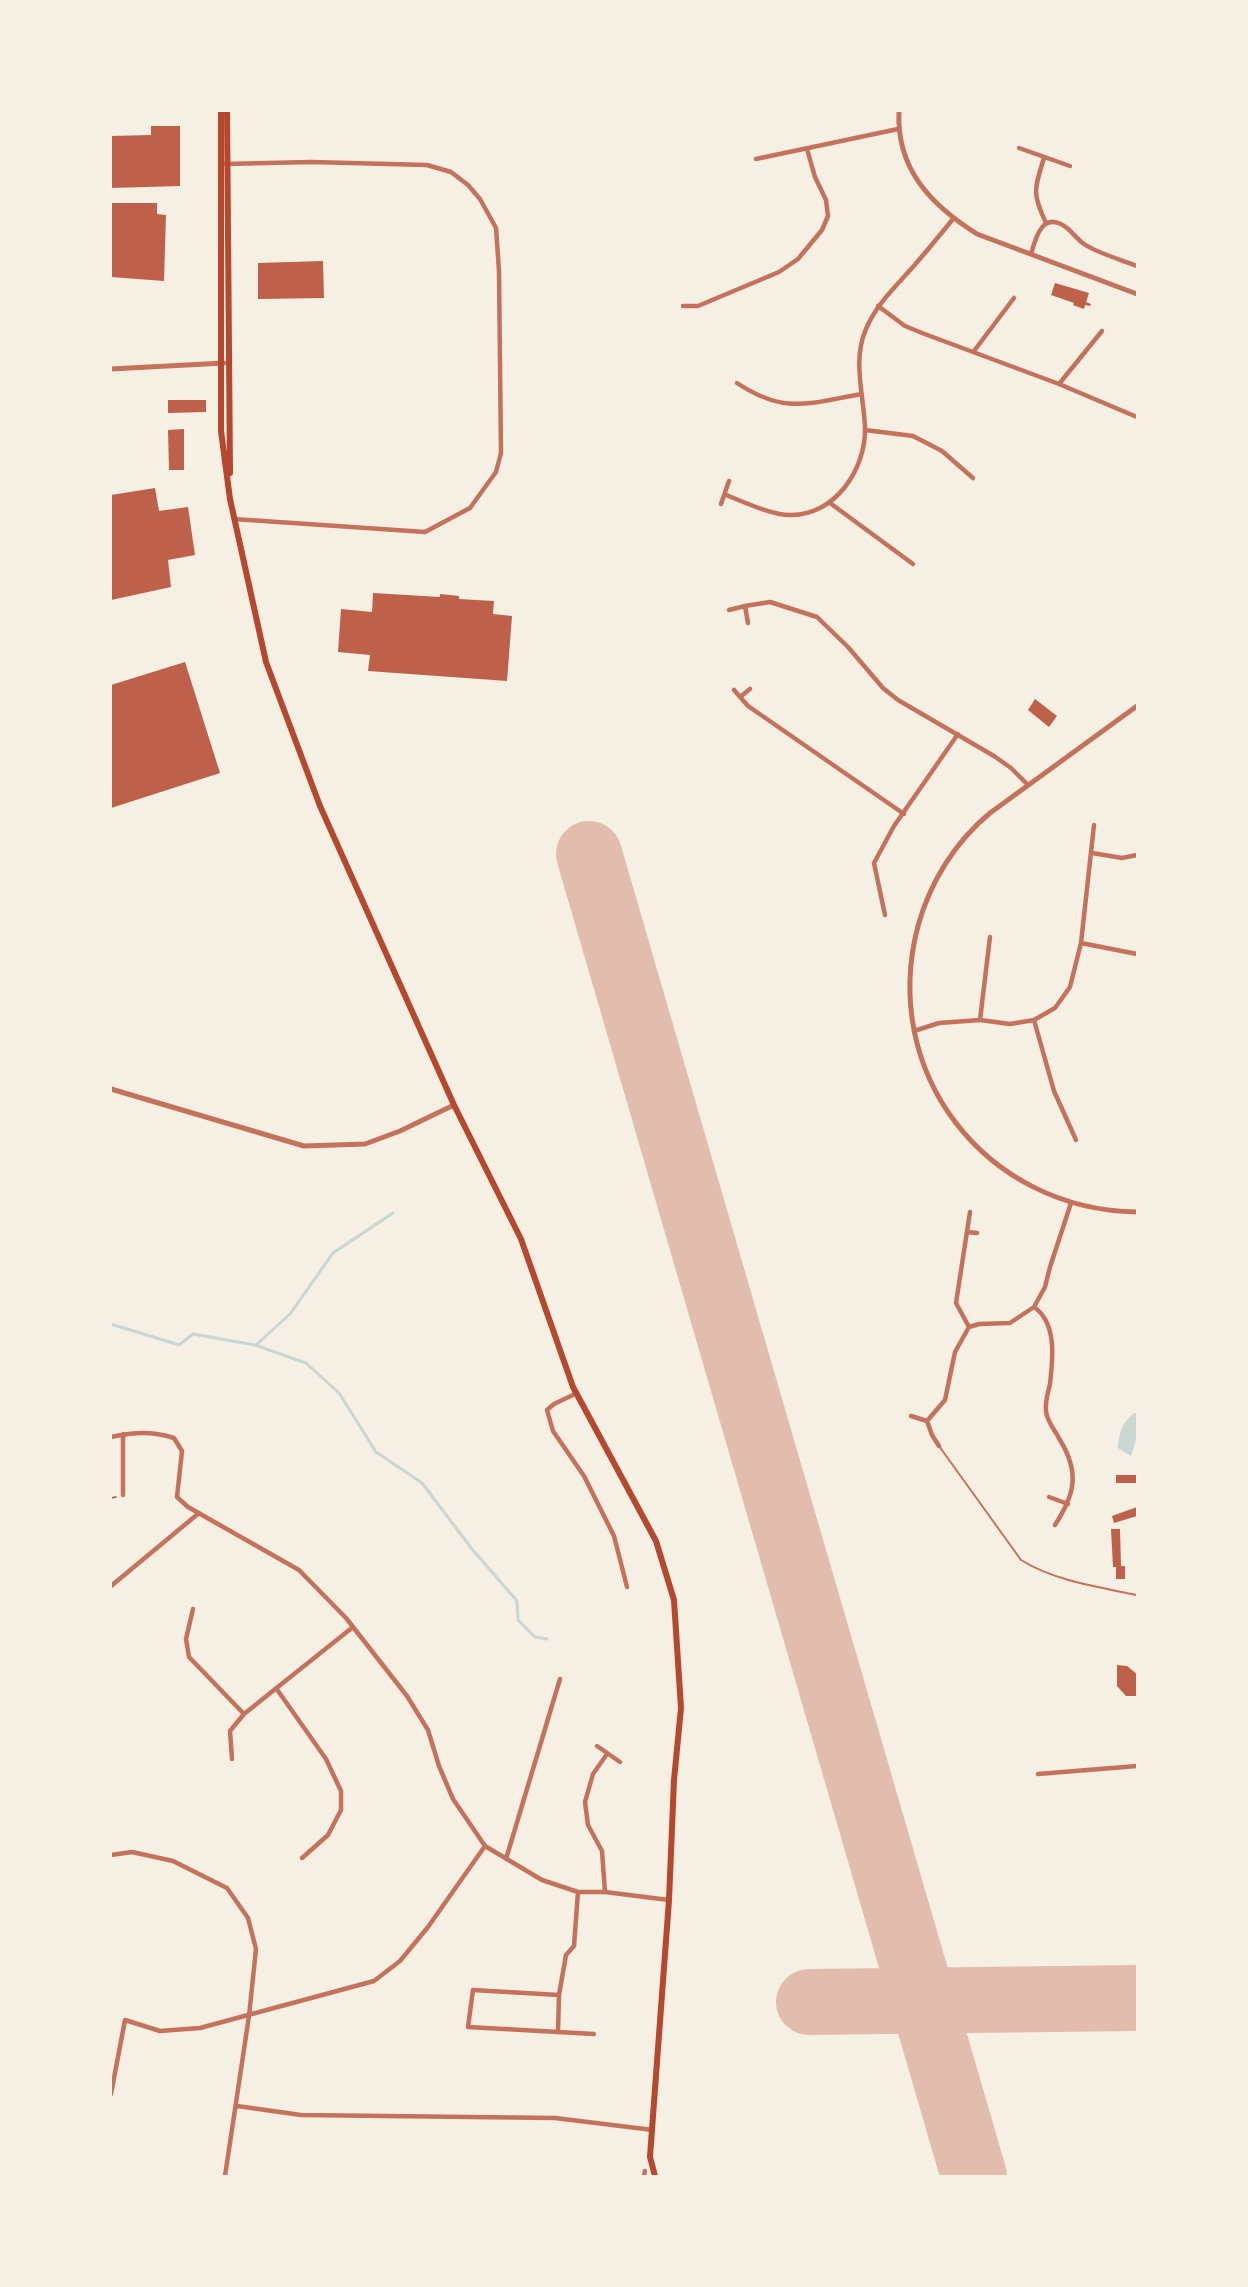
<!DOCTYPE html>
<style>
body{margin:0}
#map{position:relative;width:1248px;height:2287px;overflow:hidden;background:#f6efe4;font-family:"PT Sans Narrow",sans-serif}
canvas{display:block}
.frame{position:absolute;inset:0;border:112px solid #f6efe4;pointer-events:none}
</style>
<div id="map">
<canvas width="1248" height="2287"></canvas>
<div class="frame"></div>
</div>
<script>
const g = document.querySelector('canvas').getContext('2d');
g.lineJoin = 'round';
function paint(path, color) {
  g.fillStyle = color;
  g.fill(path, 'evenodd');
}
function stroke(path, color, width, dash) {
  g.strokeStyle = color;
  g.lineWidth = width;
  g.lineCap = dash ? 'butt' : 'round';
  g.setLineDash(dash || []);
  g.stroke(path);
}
paint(new Path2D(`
 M 1134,1413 L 1137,1413 L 1137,1436 L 1131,1456 L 1118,1448 C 1119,1432 1122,1423 1134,1413 Z`), '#c9d6d2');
stroke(new Path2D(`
 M 111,1324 L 179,1345 L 193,1334 L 255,1345 L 306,1363 L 339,1393 L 376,1452 L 422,1483 L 472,1549 L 517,1601 L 518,1620 L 535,1637 L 547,1639
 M 256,1345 L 290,1314 L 333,1253 L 393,1213`), '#c9d6d2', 3);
stroke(new Path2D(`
 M 589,854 L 974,2176
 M 809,2002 L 1137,1998`), '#e2bdae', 66);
paint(new Path2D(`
 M 151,126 L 180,126 L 180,186 L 111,188 L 111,136 L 151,135 Z
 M 111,203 L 157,203 L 157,214 L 166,215 L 164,281 L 111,277 Z
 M 323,261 L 324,298 L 258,299 L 258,263 Z
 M 1055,283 L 1089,293 L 1086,302 L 1091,304 L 1090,306 L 1085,305 L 1084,309 L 1073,305 L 1074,303 L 1051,295 Z
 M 168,400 L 206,400 L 206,412 L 168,413 Z
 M 184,429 L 184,470 L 169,470 L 168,430 Z
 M 155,488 L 159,511 L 188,507 L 195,555 L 168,560 L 171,587 L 111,600 L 111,495 Z
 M 373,593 L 440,597 L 440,594 L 459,596 L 459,599 L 494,601 L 493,614 L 512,616 L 507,681 L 368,671 L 370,655 L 338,652 L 341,609 L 372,612 Z
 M 185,662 L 220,773 L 111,808 L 111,685 Z
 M 1035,699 L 1057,716 L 1049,727 L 1028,710 Z
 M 1116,1475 L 1137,1475 L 1137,1483 L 1116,1483 Z
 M 1137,1507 L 1137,1516 L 1114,1523 L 1112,1516 Z
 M 1111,1529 L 1120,1529 L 1121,1566 L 1125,1566 L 1125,1579 L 1116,1579 L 1116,1567 L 1113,1567 Z
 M 1117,1665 L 1127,1666 L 1137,1674 L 1137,1696 L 1126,1696 L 1117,1686 Z`), '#bf614a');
stroke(new Path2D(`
 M 111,1498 L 116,1497`), '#b5482f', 1.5);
stroke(new Path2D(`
 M 939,1446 L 1021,1560 C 1055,1581 1098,1587 1137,1595`), '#c5725c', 2);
stroke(new Path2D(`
 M 1019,148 L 1070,166
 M 1044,158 C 1034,190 1032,193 1046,223
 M 756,159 L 898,129
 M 224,164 L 311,162 L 427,165 L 451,172 L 468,185 L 480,199 L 496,228 L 499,271 L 501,453 L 496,472 L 470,508 L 425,532 L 234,519
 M 1031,254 C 1036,236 1043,210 1067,228 C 1073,233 1078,240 1084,244 C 1097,253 1122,260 1137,266
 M 683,306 L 698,306 L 779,272 L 798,259 L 822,230 L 828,216 L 826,200 L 815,177 L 807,149
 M 878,306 L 905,326 L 922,333 L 1059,384 L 1137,417
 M 974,351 L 1014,298
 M 737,383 C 785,415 809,403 862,394
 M 1059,384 L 1102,331
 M 865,430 L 913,436 L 942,451 L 973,478
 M 726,495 C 744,502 771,515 790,515 C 835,516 866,469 865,428 C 864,395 852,361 866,329 C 876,305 895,287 912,268 C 926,252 940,235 953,219
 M 830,503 L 913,564
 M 721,504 L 729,481
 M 745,606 L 748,623
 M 729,610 L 745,606 L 770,602 L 817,617 L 848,647 L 883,688 L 898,700 L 994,756 L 1011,768 L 1028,785
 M 734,690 L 748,706 L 904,814
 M 740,697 L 750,689
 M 1092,853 L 1122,858 L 1137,855
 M 885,915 L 874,863 L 894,826 L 958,734
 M 1081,943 L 1137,954
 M 980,1020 L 990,937
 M 1034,1020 L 1054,1091 L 1076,1140
 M 914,1031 L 939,1023 L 980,1020 L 1010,1024 L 1034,1020 L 1055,1008 L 1070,987 L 1081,943 L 1094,825
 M 967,1232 L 977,1233
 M 1034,1307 C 1057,1323 1053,1358 1050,1384 C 1048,1393 1045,1401 1046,1411 C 1047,1422 1055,1430 1060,1440 C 1080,1473 1075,1494 1055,1525
 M 969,1327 L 956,1303 L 970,1212
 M 577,1393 L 554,1404 L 547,1410 L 553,1431 L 584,1476 L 614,1536 L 627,1587
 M 911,1416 L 927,1421
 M 111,1437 C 134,1432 152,1431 174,1438 L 182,1451 L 177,1497 L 188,1507 L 299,1570 L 346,1618 L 407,1696 L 428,1730 L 439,1766 L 453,1799 L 485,1846 L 542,1880 L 578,1892 L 605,1892 L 669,1900
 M 939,1446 L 932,1435 L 927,1421 L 945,1400 L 955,1352 L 969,1327 L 979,1324 L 1010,1323 L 1034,1307 L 1045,1287 L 1050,1267 L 1071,1203
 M 123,1495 L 123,1434
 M 1049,1497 L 1068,1504
 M 111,1586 L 199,1513
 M 193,1609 L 186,1639 L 189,1657 L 244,1714
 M 276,1688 L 326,1759 L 341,1791 L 341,1810 L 328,1835 L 302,1858
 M 597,1746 L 620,1762
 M 232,1759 L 230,1731 L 244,1714 L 353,1627
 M 1038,1774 L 1137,1766
 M 111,1855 L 132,1852 L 173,1861 L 227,1888 L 248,1918 L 256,1949 L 249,2016 L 225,2176
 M 506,1859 L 560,1679
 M 605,1892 L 602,1851 L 588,1825 L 585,1802 L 593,1774 L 607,1754
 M 559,1995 L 473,1990 L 468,2027 L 558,2032 L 559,1995 L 566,1955 L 574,1946 L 578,1892
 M 558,2032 L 594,2034
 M 111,2094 L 125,2020 L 160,2031 L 200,2028 L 374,1981 L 400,1961 L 428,1927 L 485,1846
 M 237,2106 L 301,2115 L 555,2118 L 653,2130
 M 644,2176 L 645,2171`), '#c5725c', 4.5);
stroke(new Path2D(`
 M 899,111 C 896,169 931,205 977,234 L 1137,294
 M 111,369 L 224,363
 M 1137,706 L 990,813 C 955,842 930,882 918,926 C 879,1073 986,1210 1137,1212
 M 111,1089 L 304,1146 L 365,1144 L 400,1131 L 454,1105`), '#c5725c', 5);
stroke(new Path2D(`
 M 221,111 L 221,431 L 230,499 L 266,662 L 320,806 L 454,1105 L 521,1239 L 573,1387 L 656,1541 L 674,1600 L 681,1708 L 674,1780 L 669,1900 L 651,2143 L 650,2157 L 655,2176
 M 227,111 L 230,473`), '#b5482f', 6);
</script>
